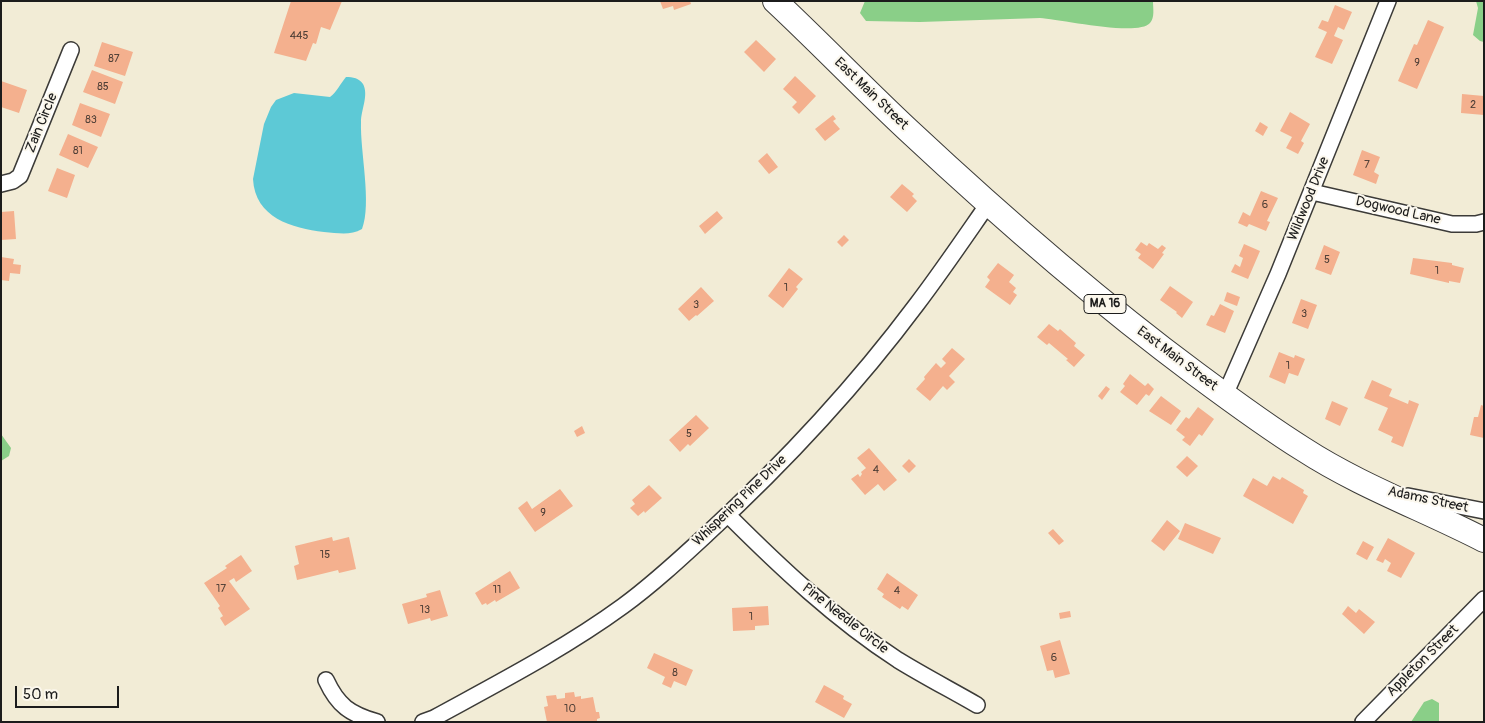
<!DOCTYPE html>
<style>
body{margin:0}
#map{position:relative;width:1485px;height:723px;overflow:hidden;background:#f2ecd6;font-family:Pangolin,sans-serif}
canvas{display:block}
.frame{position:absolute;inset:0;border:2px solid #1c1c1c;pointer-events:none}
.scale{position:absolute;left:15px;top:686px;width:104px;height:22px;box-sizing:border-box;border:2px solid #1c1c1c;border-top:0;padding-left:6px;font-size:15px;line-height:18px;white-space:nowrap;color:#1c1c1c;-webkit-text-stroke:4px #fbf7ec;paint-order:stroke}
</style>
<div id="map">
<canvas width="1485" height="723"></canvas>
<div class="frame"></div>
<div class="scale">50 m</div>
</div>
<script>
const g = document.querySelector('canvas').getContext('2d');
g.lineJoin = 'round';
function paint(path, color) {
  g.fillStyle = color;
  g.fill(path, 'evenodd');
}
function stroke(path, color, width, dash) {
  g.strokeStyle = color;
  g.lineWidth = width;
  g.lineCap = dash ? 'butt' : 'round';
  g.setLineDash(dash || []);
  g.stroke(path);
}
function drawText(font, color, halo, rows, align = 'center') {
  g.font = font + ' Pangolin,sans-serif';
  g.lineWidth = 4;
  g.setLineDash([]);
  g.textBaseline = 'middle';
  g.strokeStyle = halo;
  g.fillStyle = color;
  for (const [text, x, y, turn = 0] of rows) {
    g.save();
    g.translate(x, y);
    g.rotate((+turn || 0) * Math.PI / 180);
    g.textAlign = isNaN(turn) ? turn : align;
    if (halo) g.strokeText(text, 0, 0);
    g.fillText(text, 0, 0);
    g.restore();
  }
}
paint(new Path2D(`
 M 865,1 L 1153,1 C 1153,9 1155,17 1150,23 C 1138,37 1059,19 1040,18 L 920,22 L 866,21 L 860,13 Z
 M 1476,1 L 1484,1 L 1484,42 L 1480,41 L 1473,35 L 1478,8 Z
 M 1,434 L 11,448 L 9,456 L 1,461 Z
 M 1432,699 L 1439,703 L 1439,722 L 1411,722 L 1424,702 Z`), '#8acf88');
paint(new Path2D(`
 M 346,77 C 353,77 359,78 363,84 C 369,95 361,110 361,122 C 360,152 372,203 362,229 C 350,236 338,233 324,232 C 292,228 255,218 253,179 L 264,124 L 271,107 L 276,100 L 294,93 L 330,97 C 337,92 340,84 346,77 Z`), '#5dc9d6');
paint(new Path2D(`
 M 291,1 L 342,1 L 330,30 L 321,27 L 316,44 L 313,43 L 306,61 L 274,53 Z
 M 660,1 L 690,1 L 691,4 L 674,10 L 673,6 L 663,9 Z
 M 1335,5 L 1352,12 L 1344,30 L 1338,27 L 1334,36 L 1343,40 L 1332,64 L 1315,57 L 1327,32 L 1318,28 L 1322,20 L 1328,22 Z
 M 1428,20 L 1444,27 L 1417,89 L 1398,81 L 1414,44 L 1417,45 Z
 M 756,40 L 776,59 L 764,72 L 744,52 Z
 M 102,42 L 133,52 L 125,76 L 94,66 Z
 M 92,70 L 123,82 L 115,104 L 83,92 Z
 M 795,76 L 816,96 L 799,114 L 792,107 L 797,102 L 783,89 Z
 M 1,81 L 27,90 L 19,113 L 1,107 Z
 M 1462,94 L 1484,96 L 1484,115 L 1461,113 Z
 M 80,103 L 110,114 L 101,137 L 72,125 Z
 M 1290,112 L 1310,124 L 1301,141 L 1304,143 L 1298,154 L 1286,148 L 1292,137 L 1280,131 Z
 M 833,115 L 836,119 L 833,121 L 840,129 L 825,141 L 815,129 Z
 M 1260,122 L 1268,127 L 1263,136 L 1255,131 Z
 M 68,134 L 98,147 L 88,168 L 59,155 Z
 M 1362,150 L 1380,157 L 1374,172 L 1379,175 L 1376,184 L 1353,175 Z
 M 767,153 L 778,167 L 769,174 L 758,161 Z
 M 57,168 L 75,175 L 67,198 L 48,191 Z
 M 902,184 L 914,194 L 912,196 L 917,201 L 907,212 L 890,197 Z
 M 1261,191 L 1278,198 L 1267,221 L 1270,222 L 1266,231 L 1249,224 L 1247,227 L 1238,223 L 1243,212 L 1250,216 Z
 M 14,211 L 16,239 L 1,240 L 1,212 Z
 M 717,211 L 723,218 L 705,234 L 699,226 Z
 M 844,235 L 849,240 L 842,247 L 837,242 Z
 M 1141,242 L 1147,246 L 1149,243 L 1158,249 L 1162,245 L 1166,248 L 1162,253 L 1164,254 L 1153,269 L 1138,258 L 1141,254 L 1135,250 Z
 M 1244,244 L 1260,251 L 1248,279 L 1231,272 L 1235,264 L 1240,267 L 1243,258 L 1239,256 Z
 M 1324,245 L 1340,252 L 1331,275 L 1315,269 Z
 M 1,257 L 14,259 L 13,264 L 21,265 L 20,274 L 10,273 L 9,281 L 1,280 Z
 M 1413,258 L 1452,263 L 1452,265 L 1464,268 L 1460,283 L 1449,281 L 1449,283 L 1410,274 Z
 M 998,263 L 1014,275 L 1009,282 L 1016,288 L 1013,292 L 1017,295 L 1010,305 L 985,287 L 990,280 L 987,277 Z
 M 789,268 L 803,279 L 796,287 L 798,289 L 783,308 L 768,296 Z
 M 1170,286 L 1193,302 L 1182,318 L 1176,313 L 1177,312 L 1160,300 Z
 M 701,287 L 714,301 L 697,316 L 696,315 L 689,321 L 678,309 Z
 M 1227,292 L 1240,297 L 1237,306 L 1224,301 Z
 M 1301,299 L 1317,305 L 1308,329 L 1292,323 Z
 M 1220,304 L 1234,311 L 1225,333 L 1206,325 L 1211,315 L 1214,316 Z
 M 1049,324 L 1058,331 L 1060,329 L 1076,343 L 1074,346 L 1085,355 L 1074,367 L 1066,360 L 1068,359 L 1049,343 L 1047,345 L 1037,337 Z
 M 952,348 L 965,359 L 949,376 L 955,382 L 947,390 L 943,386 L 930,401 L 916,389 L 925,379 L 924,377 L 936,363 L 941,368 L 946,363 L 942,359 Z
 M 1279,352 L 1294,358 L 1295,355 L 1305,359 L 1298,376 L 1289,373 L 1285,384 L 1269,377 Z
 M 1130,374 L 1145,386 L 1148,383 L 1154,389 L 1149,396 L 1146,394 L 1137,405 L 1120,392 L 1125,386 L 1123,384 Z
 M 1372,380 L 1392,389 L 1389,396 L 1408,404 L 1409,400 L 1419,404 L 1403,447 L 1391,442 L 1393,437 L 1378,430 L 1388,408 L 1364,398 Z
 M 1106,386 L 1110,389 L 1102,400 L 1098,396 Z
 M 1161,396 L 1181,411 L 1171,425 L 1149,411 Z
 M 1332,401 L 1348,408 L 1340,426 L 1325,419 Z
 M 1481,405 L 1484,406 L 1484,438 L 1470,435 L 1474,417 L 1478,417 Z
 M 1198,407 L 1214,419 L 1202,436 L 1199,434 L 1190,446 L 1182,440 L 1185,437 L 1176,430 L 1186,417 L 1189,419 Z
 M 696,415 L 709,428 L 690,446 L 688,444 L 680,452 L 669,440 Z
 M 582,426 L 585,433 L 577,437 L 574,431 Z
 M 869,448 L 897,480 L 884,491 L 878,484 L 865,495 L 851,479 L 858,474 L 860,477 L 862,474 L 861,472 L 866,468 L 857,458 Z
 M 1187,456 L 1198,466 L 1187,477 L 1176,467 Z
 M 909,459 L 916,466 L 909,473 L 902,466 Z
 M 1273,476 L 1280,480 L 1282,477 L 1304,490 L 1303,493 L 1308,496 L 1293,524 L 1243,496 L 1253,478 L 1267,486 Z
 M 649,485 L 662,498 L 645,513 L 644,511 L 638,516 L 630,508 L 635,504 L 632,500 Z
 M 560,489 L 573,506 L 535,532 L 518,508 L 527,501 L 532,509 Z
 M 1167,520 L 1180,531 L 1164,551 L 1151,541 Z
 M 1185,523 L 1221,538 L 1213,554 L 1178,539 Z
 M 1053,529 L 1064,541 L 1059,545 L 1048,533 Z
 M 332,537 L 333,541 L 349,537 L 356,569 L 339,573 L 338,570 L 297,580 L 294,566 L 299,564 L 295,546 Z
 M 1388,538 L 1415,553 L 1401,578 L 1387,571 L 1391,563 L 1385,559 L 1383,563 L 1376,560 Z
 M 1363,541 L 1374,547 L 1367,560 L 1356,554 Z
 M 241,555 L 252,571 L 236,582 L 234,578 L 229,581 L 250,609 L 225,626 L 220,618 L 223,616 L 218,608 L 220,606 L 204,583 L 227,568 L 225,566 Z
 M 510,571 L 520,588 L 496,602 L 495,600 L 487,605 L 486,603 L 482,605 L 475,593 Z
 M 887,573 L 918,595 L 908,610 L 902,606 L 900,609 L 882,597 L 884,594 L 877,589 Z
 M 440,590 L 448,616 L 431,621 L 430,618 L 408,624 L 402,604 L 427,597 L 426,594 Z
 M 768,606 L 769,625 L 755,626 L 755,630 L 733,631 L 732,608 Z
 M 1348,606 L 1356,613 L 1359,609 L 1375,622 L 1364,634 L 1342,614 Z
 M 1070,611 L 1071,617 L 1060,619 L 1059,613 Z
 M 1060,640 L 1070,674 L 1055,678 L 1053,670 L 1047,671 L 1040,646 Z
 M 654,653 L 693,670 L 686,686 L 674,681 L 671,688 L 662,684 L 665,677 L 647,668 Z
 M 824,685 L 844,696 L 843,699 L 852,704 L 844,718 L 815,702 Z
 M 574,692 L 575,697 L 581,696 L 581,699 L 593,697 L 596,712 L 599,712 L 600,718 L 597,719 L 597,722 L 547,722 L 544,707 L 548,706 L 546,696 L 556,695 L 557,699 L 565,698 L 565,693 Z`), '#f4b08e');
const minor = new Path2D(`
 M 1,184 L 13,181 L 20,176 L 71,50
 M 1312,192 L 1452,224 L 1476,224 L 1484,222
 M 1225,395 L 1278,274 L 1388,1
 M 1408,496 L 1484,511
 M 728,515 C 780,567 835,619 898,660 C 924,676 951,690 977,705
 M 326,680 C 338,706 350,714 377,722
 M 423,722 L 434,718 C 498,683 564,649 623,606 C 652,585 680,559 707,534 C 783,464 855,387 917,304 C 942,271 965,237 988,204
 M 1363,722 L 1484,599`);
const primary = new Path2D(`
 M 775,1 C 820,43 863,88 908,130 C 1000,216 1095,299 1196,374 C 1231,400 1266,426 1303,449 C 1360,486 1424,509 1484,540`);
stroke(minor, '#3c3b38', 18);
stroke(primary, '#3c3b38', 26);
stroke(minor, '#fff', 15);
stroke(primary, '#fff', 24);
drawText('11px', '#524138', null, [
 ["445",299,36],
 ["87",114,59],
 ["9",1417,63],
 ["85",103,87],
 ["2",1473,105],
 ["83",91,120],
 ["81",78,151],
 ["7",1367,165],
 ["6",1265,205],
 ["5",1327,260],
 ["1",1437,271],
 ["1",786,288],
 ["3",696,305],
 ["3",1304,314],
 ["1",1288,366],
 ["5",689,434],
 ["4",876,470],
 ["9",543,513],
 ["15",325,555],
 ["17",221,589],
 ["11",497,590],
 ["4",897,591],
 ["13",425,610],
 ["1",751,617],
 ["6",1054,658],
 ["8",675,673],
 ["10",570,709]
]);
for (const [x, y, w] of [
 [1105,304,42]
]) {
  const box = new Path2D();
  box.roundRect(x - w / 2, y - 9.5, w, 19, 4);
  g.fillStyle = '#fbf7ec';
  g.fill(box);
  stroke(box, '#1c1c1c', 1);
}
drawText('bold 12px', '#1c1c1c', null, [
 ["MA 16",1105,304]
]);
drawText('14px', '#1c1c1c', '#fbf7ec', [
 ["East Main Street",871,94,44],
 ["Zain Circle",42,123,-68],
 ["Wildwood Drive",1309,199,-68],
 ["Dogwood Lane",1398,211,13],
 ["East Main Street",1177,359,37],
 ["Adams Street",1428,500,12],
 ["Whispering Pine Drive",740,501,-44],
 ["Pine Needle Circle",845,619,38],
 ["Appleton Street",1423,661,-45]
]);
</script>
